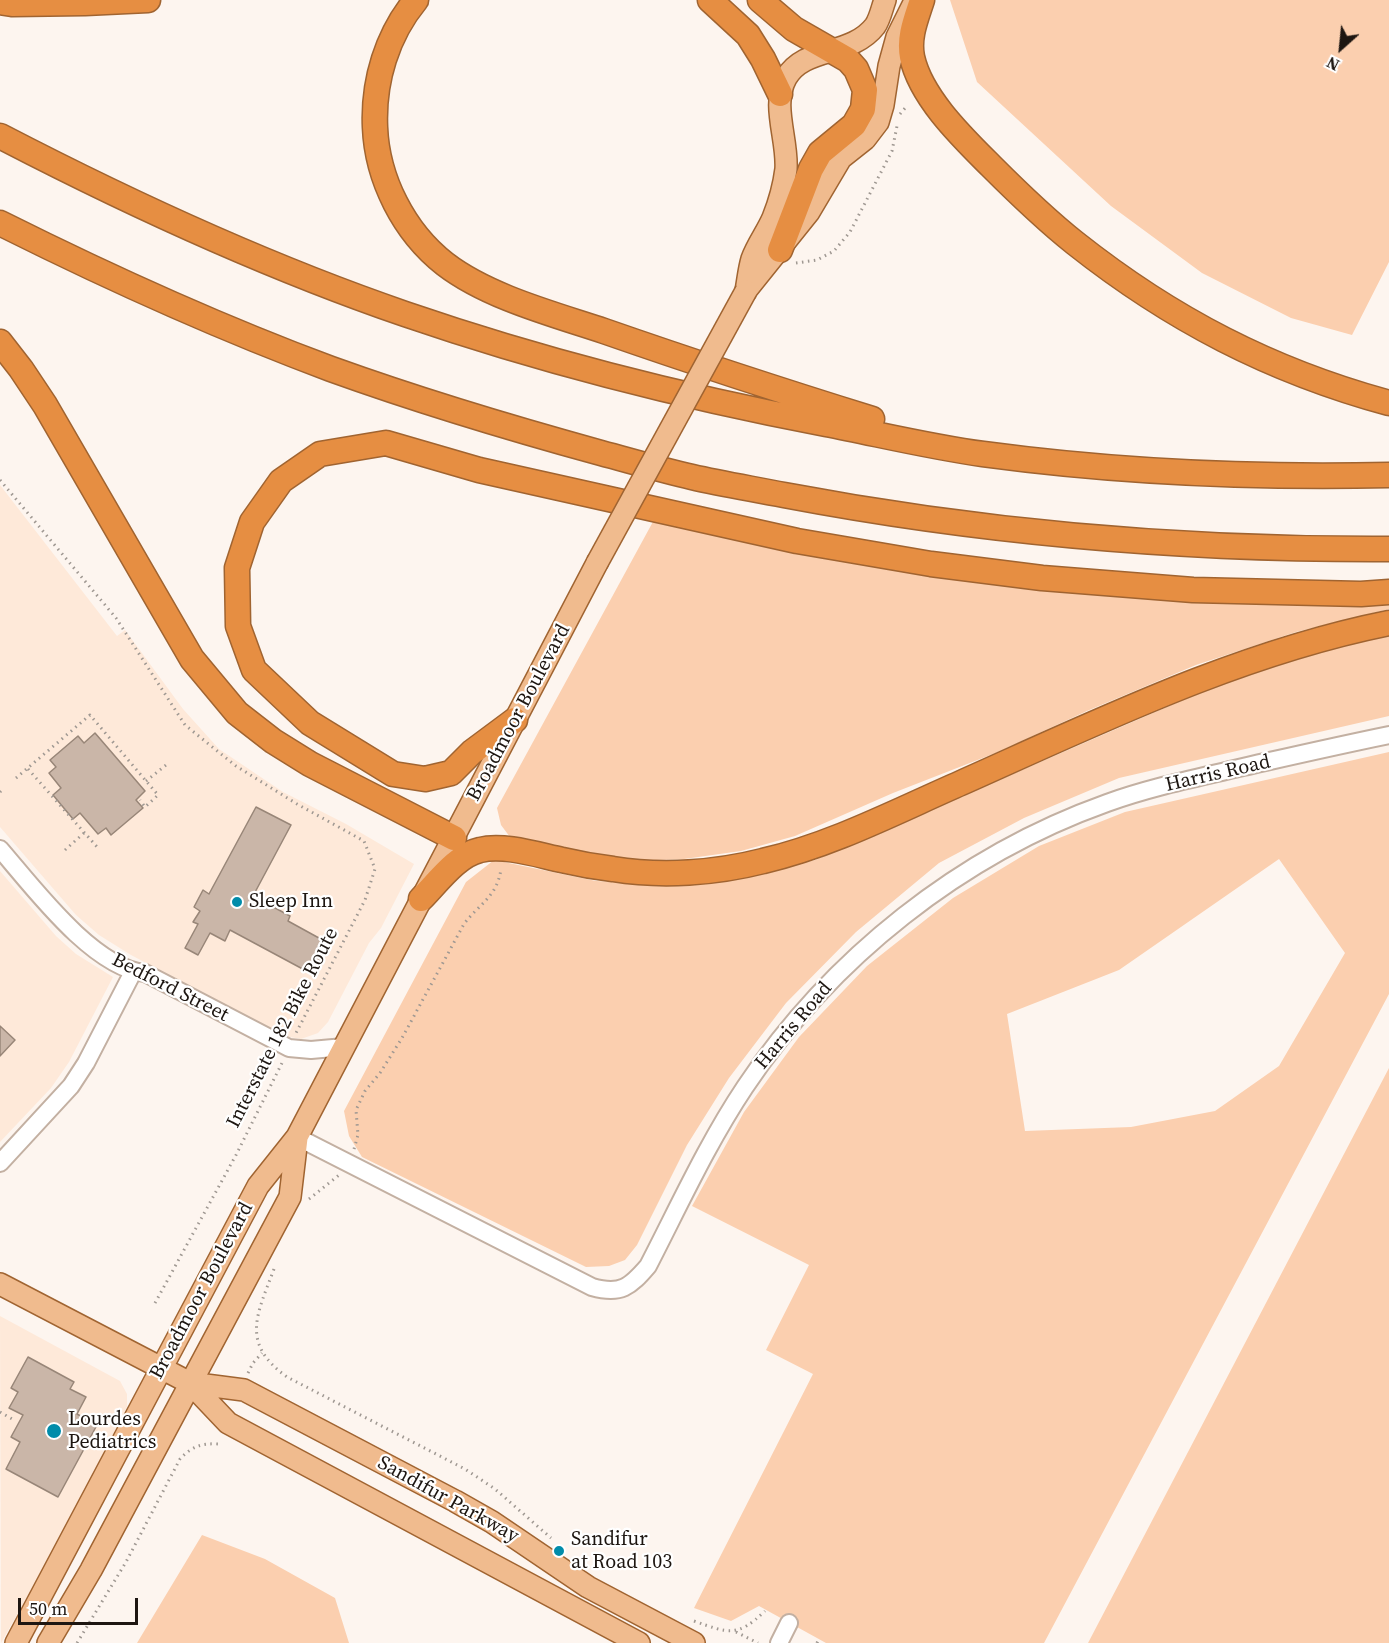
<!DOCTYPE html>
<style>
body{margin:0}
#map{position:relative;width:1389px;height:1643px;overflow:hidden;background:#fdf5ef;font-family:"Source Serif 4",serif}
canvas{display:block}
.north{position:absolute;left:1311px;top:18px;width:60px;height:60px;-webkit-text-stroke:4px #fff;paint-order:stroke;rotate:207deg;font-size:16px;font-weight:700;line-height:24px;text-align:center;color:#1d1611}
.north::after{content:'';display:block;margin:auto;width:21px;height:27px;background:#1d1611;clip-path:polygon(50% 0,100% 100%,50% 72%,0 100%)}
.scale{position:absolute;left:18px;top:1598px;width:120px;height:27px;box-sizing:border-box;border:3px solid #1d1611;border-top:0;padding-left:8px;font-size:18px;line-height:21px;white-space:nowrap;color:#1d1611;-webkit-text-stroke:4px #fff;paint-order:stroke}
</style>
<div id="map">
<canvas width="1389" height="1643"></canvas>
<div class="north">N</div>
<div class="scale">50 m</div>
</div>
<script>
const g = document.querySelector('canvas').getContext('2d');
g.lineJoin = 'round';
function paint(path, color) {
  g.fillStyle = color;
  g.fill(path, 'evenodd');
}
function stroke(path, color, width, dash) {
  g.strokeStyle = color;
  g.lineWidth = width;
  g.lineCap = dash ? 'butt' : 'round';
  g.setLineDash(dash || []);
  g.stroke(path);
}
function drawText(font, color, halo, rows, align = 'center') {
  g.font = font + ' "Source Serif 4",serif';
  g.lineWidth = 4.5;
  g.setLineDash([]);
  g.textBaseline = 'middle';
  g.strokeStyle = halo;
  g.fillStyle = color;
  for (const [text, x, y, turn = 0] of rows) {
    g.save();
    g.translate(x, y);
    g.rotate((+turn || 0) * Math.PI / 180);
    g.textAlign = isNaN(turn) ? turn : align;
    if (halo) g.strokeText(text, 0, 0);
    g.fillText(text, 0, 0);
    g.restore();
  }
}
paint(new Path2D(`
 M 0,485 L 117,636 L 125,630 L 183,709 L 219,749 L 283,792 L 346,824 L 414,864 L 381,928 L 369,943 L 328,1022 L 318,1033 L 301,1039 L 284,1036 L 131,955 L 99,935 L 76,915 L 0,827 Z
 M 0,871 L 56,936 L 76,954 L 113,977 L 69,1062 L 51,1088 L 0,1142 Z
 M 0,1316 L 120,1381 L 127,1394 L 127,1407 L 59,1540 L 1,1643 Z`), '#fee9d9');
paint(new Path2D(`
 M 950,0 L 1389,0 L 1389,262 L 1352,335 L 1291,318 L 1202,273 L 1111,206 L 977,82 Z
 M 655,518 L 823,554 L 1389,598 L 1389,609 L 1296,632 L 1196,665 L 1087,711 L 998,752 L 893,793 L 795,836 L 741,851 L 684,859 L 631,861 L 569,852 L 510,837 L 501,825 L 497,808 Z
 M 1389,634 L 1389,716 L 1119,778 L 1024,818 L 939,863 L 856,932 L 786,1003 L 729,1078 L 687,1145 L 637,1245 L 625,1260 L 609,1266 L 586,1267 L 362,1157 L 349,1136 L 344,1111 L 466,882 L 494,860 L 596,881 L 674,885 L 742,877 L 815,860 L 1245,673 Z
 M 1389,752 L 1389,994 L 1044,1643 L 826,1643 L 759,1606 L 731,1621 L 694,1608 L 813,1374 L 766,1350 L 809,1265 L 692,1206 L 744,1112 L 799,1037 L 867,966 L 953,898 L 1039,846 L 1125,812 ZM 1279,859 L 1345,953 L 1279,1066 L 1215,1111 L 1131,1127 L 1025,1131 L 1007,1014 L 1119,970 Z
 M 1389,1068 L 1389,1643 L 1088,1643 Z
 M 202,1535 L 265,1559 L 335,1598 L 349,1643 L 137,1643 Z`), '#fbcfaf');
const building = new Path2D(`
 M 95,733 L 145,791 L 136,800 L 143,808 L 111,835 L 106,828 L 98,834 L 80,813 L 73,819 L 53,795 L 61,788 L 49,773 L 56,767 L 50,760 L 78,736 L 84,743 Z
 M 256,807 L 291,825 L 253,896 L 290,916 L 288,921 L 328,943 L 312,974 L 230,930 L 225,941 L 210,933 L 198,955 L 185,948 L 198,924 L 193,922 L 200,911 L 194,907 L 203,890 L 209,894 Z
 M 0,1026 L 15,1040 L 0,1056 Z
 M 28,1357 L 74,1382 L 70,1389 L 86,1397 L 77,1414 L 97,1425 L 58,1497 L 6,1469 L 20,1442 L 11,1437 L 23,1415 L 9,1408 L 18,1392 L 11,1388 Z`);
paint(building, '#cab6a8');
stroke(building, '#988678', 1.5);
const minor = new Path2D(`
 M 0,849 C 33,887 93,968 145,973 L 289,1048 L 311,1050 L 344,1047
 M 297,1137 L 592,1287 C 621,1295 630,1287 648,1266 C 679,1206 707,1144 745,1087 C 831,958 961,855 1107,803 C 1151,787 1197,778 1243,767 C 1292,756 1340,745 1389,735
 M 0,1163 L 71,1086 L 86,1063 L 133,972
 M 779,1643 L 789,1623`);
const major = new Path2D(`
 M 748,288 L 809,212 L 841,158 L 865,139 L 878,122 L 883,105 L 889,66 L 897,37 L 914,3
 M 746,291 C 748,280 749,269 752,259 C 757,245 767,232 773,218 C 779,203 784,185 786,169 C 788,139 771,105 786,78 C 804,46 851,57 875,26 C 880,19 882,8 885,0
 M 0,1284 L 190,1383 L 228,1423 L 639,1643
 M 190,1383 L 244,1390 L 455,1501 L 492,1522 L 588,1587 L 694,1643
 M 16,1643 L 258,1186 L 297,1137 L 597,563
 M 48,1643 L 91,1570 L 290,1197 L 297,1138`);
const highway = new Path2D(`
 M 416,0 C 387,35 373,81 375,127 C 377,179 404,232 445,264 C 488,297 553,314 604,331 C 693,362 782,391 872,419
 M 710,0 L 748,35 L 763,59 L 780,94
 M 760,0 L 794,29 L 848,60 L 856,69 L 865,90 L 863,109 L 854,125 L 820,153 L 811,169 L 780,250
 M 922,0 C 916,19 908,37 912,57 C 921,98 963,138 991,166 C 1018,193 1046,220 1075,243 C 1171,319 1271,371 1389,403
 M 0,2 L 12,4 L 85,3 L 148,0
 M 0,136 C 131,204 265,266 405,314 C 542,361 684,397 826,424 C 878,434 931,447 983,454 C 1117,472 1254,478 1389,475
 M 0,223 C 108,277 218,327 331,369 C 420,401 510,428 601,453 C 631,461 661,470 692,477 C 722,484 754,489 784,495 C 984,533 1185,550 1389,549
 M 0,342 L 21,369 L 45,405 L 192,659 L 237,713 L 273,741 L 310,764 L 454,838
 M 515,720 L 472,752 L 451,773 L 425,779 L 393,774 L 310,723 L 254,670 L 238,626 L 237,568 L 252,522 L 281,481 L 320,454 L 386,443 L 479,470 L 797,541 L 931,564 L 1042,578 L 1193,590 L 1361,594 L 1389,592
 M 421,899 C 437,883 457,855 480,850 C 504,844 538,855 562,860 C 579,864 596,867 613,869 C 662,877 716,873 763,861 C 832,845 897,811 961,783 C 1100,721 1239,653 1389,623`);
stroke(minor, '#c3b0a2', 20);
stroke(major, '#a06431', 24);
stroke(highway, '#a06431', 27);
stroke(new Path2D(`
 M 900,114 L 906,107
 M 796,263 L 817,260 L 834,251 L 850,232 L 892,151 L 897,126
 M 0,480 L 116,618 L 185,725 L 236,766 L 297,804 L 364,841 L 375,869 L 365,900 L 296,1033
 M 28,769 L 98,848
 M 16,778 L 90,715 L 158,795 L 145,807 L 140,800
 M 146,781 L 166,765
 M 0,792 L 2,790
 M 65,850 L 84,833
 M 354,1149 L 358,1135 L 356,1110 L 365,1091 L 380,1073 L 402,1038 L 464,924 C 479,904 497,897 501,869
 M 309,1199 L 339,1175
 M 274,1269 C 257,1315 240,1343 287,1377 L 465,1469 L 495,1489 L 551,1538
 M 155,1303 L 236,1155 L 282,1063
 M 248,1373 L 253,1363 L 262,1353
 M 0,1412 L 14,1420
 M 694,1621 C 728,1633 737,1638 765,1611
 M 736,1632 L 758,1643
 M 77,1643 L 126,1562 L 180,1459 C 192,1446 202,1443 219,1444
 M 817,1643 L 819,1638`), '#9f9892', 3, [1.5, 4.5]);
stroke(minor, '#fff', 16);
stroke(major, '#f0bb8e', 21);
stroke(highway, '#e68e42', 24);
const majorBridge = new Path2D(`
 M 597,563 L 746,291`);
stroke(majorBridge, '#a06431', 24, []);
stroke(majorBridge, '#f0bb8e', 21);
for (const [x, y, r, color] of [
 [237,902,6,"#018caa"],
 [54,1431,8,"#018caa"],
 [559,1551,6,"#018caa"]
]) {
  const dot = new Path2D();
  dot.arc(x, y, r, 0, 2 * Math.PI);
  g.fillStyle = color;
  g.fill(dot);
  stroke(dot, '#fff', 2);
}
drawText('20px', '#1d1611', '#fff', [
 ["Broadmoor Boulevard",519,713,-62],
 ["Harris Road",1218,774,-13],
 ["Bedford Street",170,988,27],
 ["Harris Road",794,1026,-50],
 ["Interstate 182 Bike Route",283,1028,-63],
 ["Broadmoor Boulevard",202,1291,-62],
 ["Sandifur Parkway",448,1500,29]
]);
drawText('20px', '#1d1611', '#fff', [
 ["Sleep Inn",249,902],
 ["Lourdes",68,1420],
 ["Pediatrics",68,1443],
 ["Sandifur",571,1540],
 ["at Road 103",571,1563]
], 'left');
</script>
